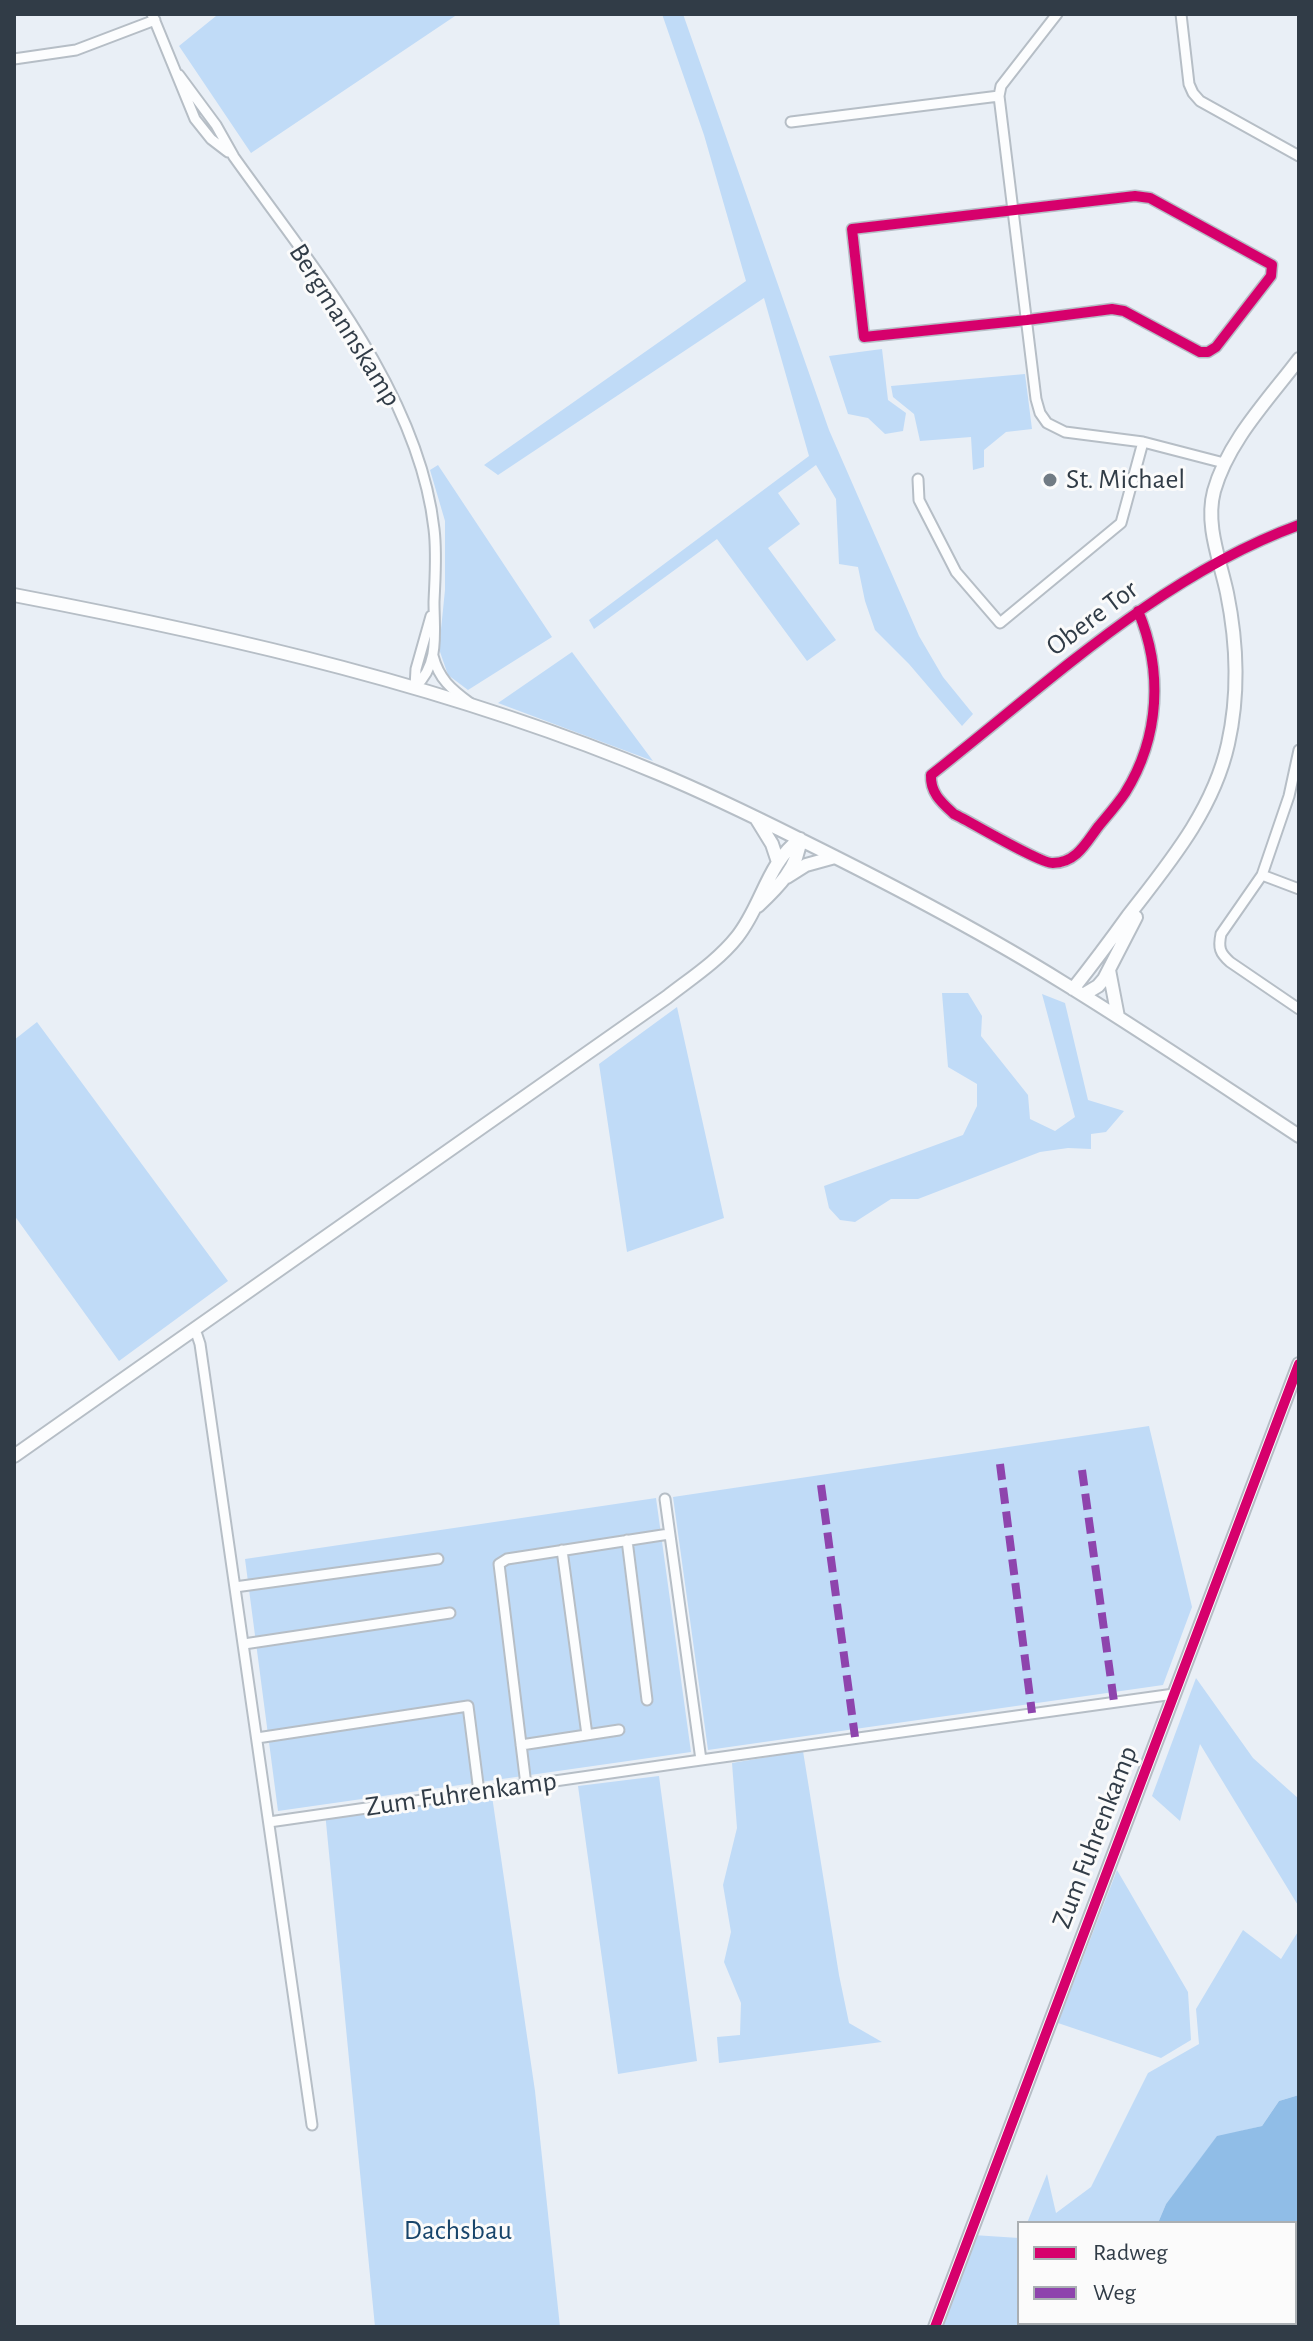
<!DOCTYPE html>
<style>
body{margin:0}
#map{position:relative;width:1313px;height:2341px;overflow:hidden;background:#e9eff6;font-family:"Alegreya Sans",sans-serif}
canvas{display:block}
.frame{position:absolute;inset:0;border:16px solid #313c47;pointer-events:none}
.legend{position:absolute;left:1017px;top:2221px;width:280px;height:104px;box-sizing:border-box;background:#fbfbfb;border:2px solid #aaafb3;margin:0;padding:10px 14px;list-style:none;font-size:24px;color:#313c47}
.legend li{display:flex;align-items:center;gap:16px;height:40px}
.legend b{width:40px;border:2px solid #aaafb3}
</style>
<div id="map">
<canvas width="1313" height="2341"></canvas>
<div class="frame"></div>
<ul class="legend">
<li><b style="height:10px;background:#d6006c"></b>Radweg</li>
<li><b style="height:10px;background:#8e44ad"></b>Weg</li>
</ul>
</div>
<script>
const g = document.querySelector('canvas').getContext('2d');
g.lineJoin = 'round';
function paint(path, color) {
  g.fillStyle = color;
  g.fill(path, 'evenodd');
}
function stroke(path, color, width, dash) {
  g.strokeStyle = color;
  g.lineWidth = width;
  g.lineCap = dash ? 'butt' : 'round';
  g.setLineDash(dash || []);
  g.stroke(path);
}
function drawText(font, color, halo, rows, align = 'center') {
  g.font = font + ' "Alegreya Sans",sans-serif';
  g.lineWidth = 6;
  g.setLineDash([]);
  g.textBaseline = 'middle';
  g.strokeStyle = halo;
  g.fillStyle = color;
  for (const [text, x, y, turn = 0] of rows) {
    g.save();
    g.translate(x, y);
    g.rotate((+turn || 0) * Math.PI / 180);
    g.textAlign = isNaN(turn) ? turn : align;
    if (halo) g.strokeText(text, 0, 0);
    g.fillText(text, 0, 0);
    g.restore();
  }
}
paint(new Path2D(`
 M 215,14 L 458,14 L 251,153 L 179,46 L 216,16 Z
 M 662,14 L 683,14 L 829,430 L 919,636 L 943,677 L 973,714 L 962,726 L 909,664 L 875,630 L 865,601 L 858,567 L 839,564 L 836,499 L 816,465 L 778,493 L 800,524 L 768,548 L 836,640 L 807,661 L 717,539 L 594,629 L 589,620 L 809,456 L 764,298 L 498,475 L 484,465 L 746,281 L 704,135 Z
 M 882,349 L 888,400 L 906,413 L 903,431 L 885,434 L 868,418 L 848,414 L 829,356 Z
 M 1025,374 L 1032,429 L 1006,432 L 984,450 L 984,467 L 973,470 L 971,437 L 920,441 L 914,414 L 893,397 L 891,386 Z
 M 438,465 L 552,637 L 468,690 L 448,675 L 439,649 L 445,590 L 445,521 L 430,470 Z
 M 572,652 L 653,761 L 498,703 Z
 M 942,993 L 968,993 L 982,1016 L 981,1036 L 1028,1095 L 1030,1119 L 1055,1131 L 1075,1117 L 1042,994 L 1065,1003 L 1088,1100 L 1124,1111 L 1106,1132 L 1091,1134 L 1091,1149 L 1068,1148 L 1040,1152 L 918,1199 L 891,1199 L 855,1222 L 840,1220 L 829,1208 L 824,1186 L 963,1135 L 977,1106 L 977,1084 L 948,1067 Z
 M 677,1007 L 724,1218 L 627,1252 L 599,1064 Z
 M 37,1022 L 228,1281 L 119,1361 L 14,1215 L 14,1040 Z
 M 1149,1426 L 1192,1607 L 1163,1685 L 708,1750 L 673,1497 Z
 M 656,1498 L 691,1752 L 278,1811 L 245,1559 Z
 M 1196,1678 L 1253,1758 L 1299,1799 L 1299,1907 L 1200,1744 L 1180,1821 L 1152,1796 Z
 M 803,1751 L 839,1975 L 849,2023 L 882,2042 L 719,2063 L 717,2037 L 740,2035 L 741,2003 L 724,1962 L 731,1932 L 723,1885 L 737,1828 L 732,1763 Z
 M 659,1776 L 697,2061 L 618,2074 L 578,1786 Z
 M 492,1796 L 535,2091 L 560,2327 L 375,2327 L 325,1812 Z
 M 1117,1870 L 1188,1992 L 1191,2040 L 1161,2058 L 1058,2023 Z
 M 1243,1930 L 1281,1959 L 1299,1930 L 1299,2095 L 1279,2101 L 1262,2126 L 1217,2137 L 1166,2204 L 1158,2223 L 1027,2223 L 1047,2174 L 1056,2213 L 1091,2187 L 1148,2073 L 1199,2044 L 1196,2009 Z
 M 973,2235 L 1019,2238 L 1019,2323 L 1132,2323 L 1131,2327 L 938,2327 Z`), '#c0dbf7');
paint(new Path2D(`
 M 1299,2095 L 1299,2267 L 1295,2269 L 1295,2223 L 1158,2223 L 1166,2204 L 1217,2136 L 1262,2126 L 1279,2101 Z`), '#90bde7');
const street = new Path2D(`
 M 152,14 L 195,119 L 211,139 L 228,152
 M 1057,14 L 1001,86 L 999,96 L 1036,399 L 1040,413 L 1047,423 L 1065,432 L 1143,442 L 1224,463
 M 1181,14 L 1189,84 L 1193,93 L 1200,101 L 1299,156
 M 14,59 L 76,50 L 155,20
 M 179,75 L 216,125 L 234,157 C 311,265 419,393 434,529 C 437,553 435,577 434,602 C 434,633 440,664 415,687
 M 791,122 L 999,96
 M 1135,196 L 1150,198 L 1272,265 L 1271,276 L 1216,347 L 1208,352 L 1200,352 L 1124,311 L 1112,309 L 1027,320 L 864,337 L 852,229 Z
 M 918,479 L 919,500 L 956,572 L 1000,623 L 1121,523 L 1143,442
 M 1138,611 C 1163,670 1160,737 1125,793 C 1117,805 1107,816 1098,827 C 1086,843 1076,863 1053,863 C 1041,864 971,822 954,814 C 942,803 930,793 931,775 C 1046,685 1159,576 1299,525
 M 433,656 C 439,679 451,689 470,703
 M 415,687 L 416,669 L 431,616
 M 1299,750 L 1289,796 L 1262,875 L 1221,934 C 1218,948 1220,953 1230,962 L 1299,1009
 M 1262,875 L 1299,889
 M 192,1330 L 197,1335 L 200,1344 L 312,2125
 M 627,1540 L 647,1700
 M 562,1550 L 587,1735
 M 235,1587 L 438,1559
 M 244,1644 L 450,1613
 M 257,1738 L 468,1706 L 479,1792
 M 521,1745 L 619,1730
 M 701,1760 L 1174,1694
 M 526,1785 L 499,1564 L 507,1559 L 669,1534
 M 269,1822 L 701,1760 L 665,1499`);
const secondary = new Path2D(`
 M 14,595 C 234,637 453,687 660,774 C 708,794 755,817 801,840 C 890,884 977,929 1062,982 C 1142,1031 1220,1084 1299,1136
 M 756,818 L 772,844 L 778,862
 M 787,877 L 806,865 L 835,857
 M 758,906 C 777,888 799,867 800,839
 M 1109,970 L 1118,1017
 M 1073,989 C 1092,965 1110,941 1128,916 C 1169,863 1213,811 1228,744 C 1239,695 1237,642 1227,593 C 1220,560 1205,525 1214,491 C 1228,441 1268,400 1299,359
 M 1083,995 L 1098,986 L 1104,979 L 1136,917
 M 14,1456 L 667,997 C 690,979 718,961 737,937 C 762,906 767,863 800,839
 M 935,2327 L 1299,1364`);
stroke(street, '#b6bec6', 13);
stroke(secondary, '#b6bec6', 16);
stroke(street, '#fcfdfe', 9);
stroke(secondary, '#fcfdfe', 12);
stroke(new Path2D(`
 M 1000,1464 L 1032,1713
 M 1082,1470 L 1114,1702
 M 821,1485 L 855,1737`), '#8e44ad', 8, [16, 8]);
stroke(new Path2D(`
 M 1135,196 L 1150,198 L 1272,265 L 1271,276 L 1216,347 L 1208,352 L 1200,352 L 1124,311 L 1112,309 L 1027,320 L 864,337 L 852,229 Z
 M 1138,611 C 1163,670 1160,737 1125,793 C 1117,805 1107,816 1098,827 C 1086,843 1076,863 1053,863 C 1041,864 971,822 954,814 C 942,803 930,793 931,775 C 1046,685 1159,576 1299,525
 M 935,2327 L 1299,1364`), '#d6006c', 10);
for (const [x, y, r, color] of [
 [1050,480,8,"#717b84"]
]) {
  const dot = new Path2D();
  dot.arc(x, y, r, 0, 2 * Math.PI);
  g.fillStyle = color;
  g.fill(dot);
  stroke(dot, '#fbfbfb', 3);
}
drawText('28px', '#313c47', '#fbfbfb', [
 ["Bergmannskamp",345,325,58],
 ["Obere Tor",1092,618,-37],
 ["Zum Fuhrenkamp",461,1794,-8],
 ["Zum Fuhrenkamp",1095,1837,-69]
]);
drawText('28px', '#313c47', '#fbfbfb', [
 ["St. Michael",1066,480]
], 'left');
drawText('28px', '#18456b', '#fbfbfb', [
 ["Dachsbau",458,2231]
]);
</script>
